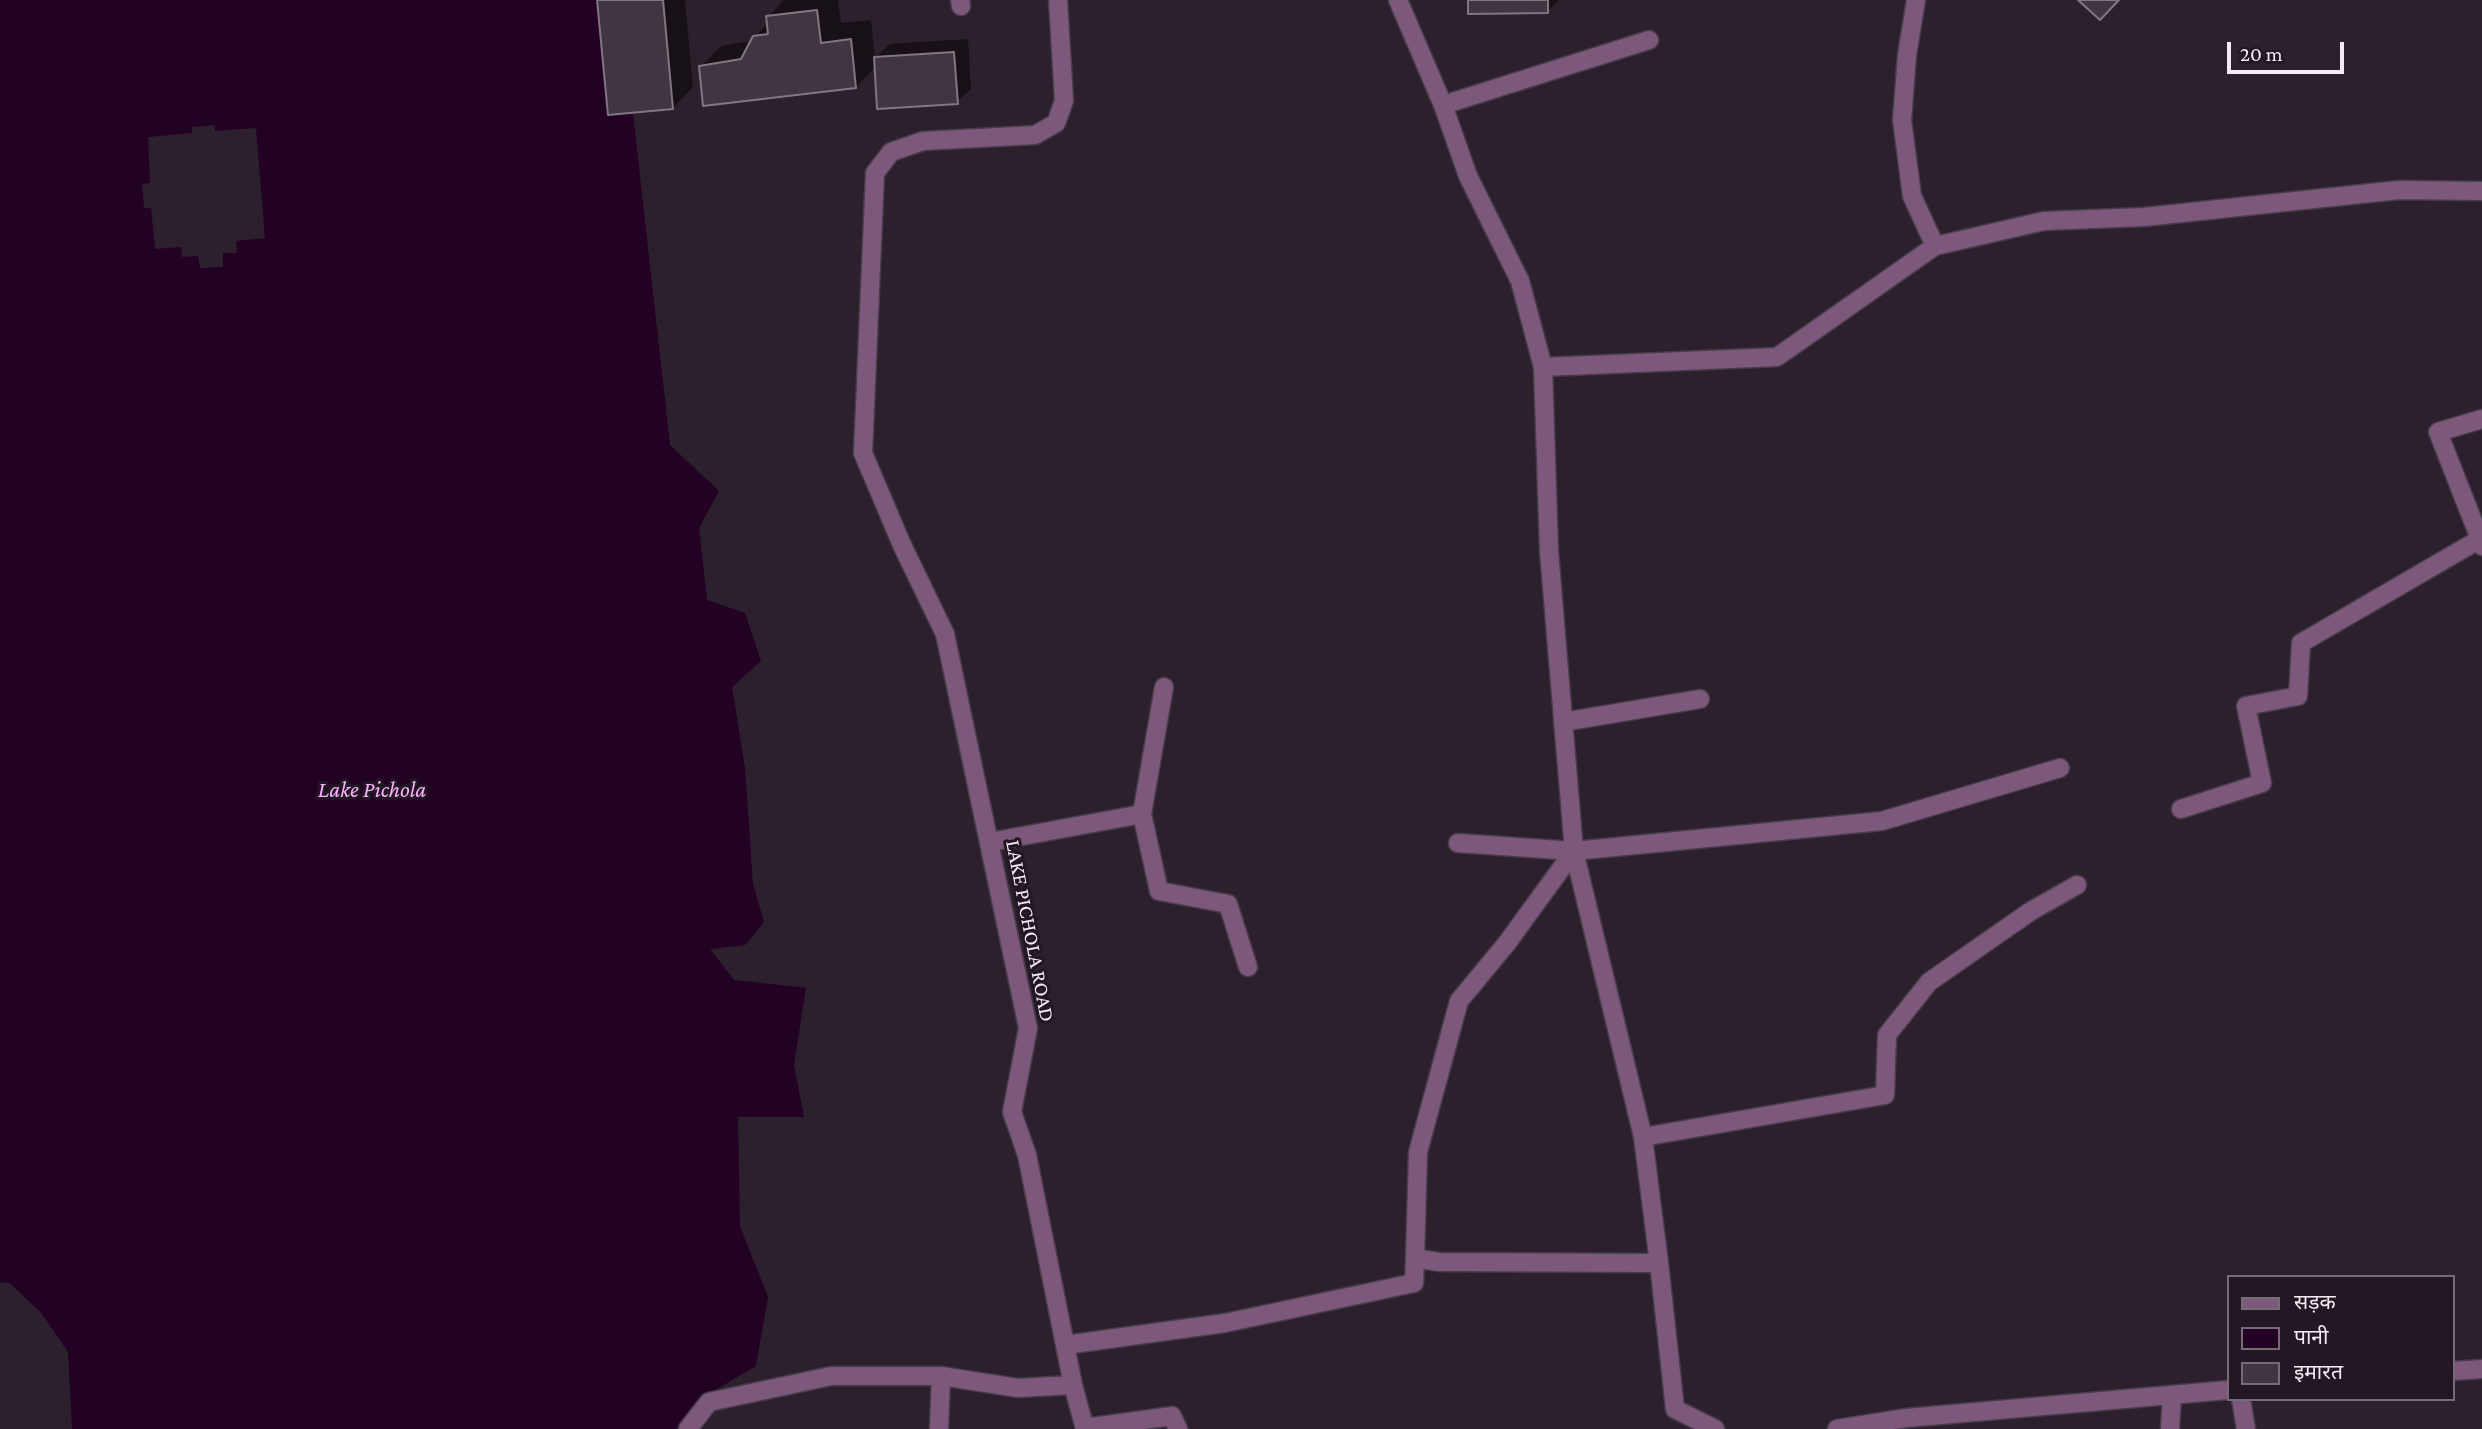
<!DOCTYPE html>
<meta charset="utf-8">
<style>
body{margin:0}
#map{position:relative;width:2482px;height:1429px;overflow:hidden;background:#2b202b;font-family:"Crimson Pro","Noto Sans Devanagari",serif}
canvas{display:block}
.legend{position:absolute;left:2227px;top:1275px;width:228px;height:126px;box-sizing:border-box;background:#221722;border:2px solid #766c76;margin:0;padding:9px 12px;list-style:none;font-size:21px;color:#f3ebf3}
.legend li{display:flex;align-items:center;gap:14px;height:35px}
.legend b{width:35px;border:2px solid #766c76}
.scale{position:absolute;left:2227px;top:42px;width:117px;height:32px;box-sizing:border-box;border:4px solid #f3ebf3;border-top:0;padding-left:9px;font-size:21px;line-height:24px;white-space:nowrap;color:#f3ebf3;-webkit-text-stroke:5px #221722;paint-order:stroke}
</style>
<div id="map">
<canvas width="2482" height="1429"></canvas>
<ul class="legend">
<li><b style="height:9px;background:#7c587d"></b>सड़क</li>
<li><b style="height:19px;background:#220124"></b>पानी</li>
<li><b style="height:19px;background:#413541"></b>इमारत</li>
</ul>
<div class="scale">20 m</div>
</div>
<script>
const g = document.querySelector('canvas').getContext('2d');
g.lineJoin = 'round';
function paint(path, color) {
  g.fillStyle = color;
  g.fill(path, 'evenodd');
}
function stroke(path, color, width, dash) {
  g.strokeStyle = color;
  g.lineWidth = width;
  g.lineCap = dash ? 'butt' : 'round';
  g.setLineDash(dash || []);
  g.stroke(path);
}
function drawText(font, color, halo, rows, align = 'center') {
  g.font = font + ' "Crimson Pro",serif';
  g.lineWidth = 6;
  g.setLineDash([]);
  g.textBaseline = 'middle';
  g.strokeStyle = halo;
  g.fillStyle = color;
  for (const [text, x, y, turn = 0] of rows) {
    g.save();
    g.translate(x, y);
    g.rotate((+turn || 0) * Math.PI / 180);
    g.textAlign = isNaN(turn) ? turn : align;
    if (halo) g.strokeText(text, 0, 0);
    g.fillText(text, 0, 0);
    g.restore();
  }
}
paint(new Path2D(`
 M 0,0 L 597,0 L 608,115 L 633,113 L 670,445 L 719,491 L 699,528 L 707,600 L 745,613 L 761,661 L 732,687 L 745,768 L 753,884 L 764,922 L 745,945 L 710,949 L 734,980 L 806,988 L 794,1065 L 804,1117 L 738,1117 L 740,1227 L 768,1297 L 756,1366 L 702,1398 L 678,1429 L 72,1429 L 68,1352 L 42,1314 L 10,1283 L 0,1282 ZM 214,125 L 215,131 L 256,128 L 265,238 L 236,241 L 237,253 L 223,253 L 223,267 L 200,268 L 198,256 L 182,257 L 181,247 L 155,249 L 151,208 L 144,208 L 142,184 L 150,183 L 148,137 L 192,133 L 192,127 Z`), '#220124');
paint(new Path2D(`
 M 599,0 L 685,0 L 693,87 L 673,108 Z
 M 784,0 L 838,0 L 841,23 L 871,20 L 875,58 L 890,44 L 968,39 L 971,89 L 957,102 L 876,66 L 856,87 L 701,67 L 721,46 L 752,41 L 768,23 L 768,17 Z
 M 1470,0 L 1559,0 L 1547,12 Z`), '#0007');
const building = new Path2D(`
 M 597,0 L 663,0 L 673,109 L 608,115 Z
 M 1468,0 L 1548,0 L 1548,13 L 1468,14 Z
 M 2078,0 L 2119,0 L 2100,20 Z
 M 817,10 L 821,43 L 851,39 L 856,88 L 703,106 L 699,66 L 741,59 L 753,36 L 768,34 L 766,16 Z
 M 954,52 L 958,104 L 877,109 L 874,57 Z`);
paint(building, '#413541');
stroke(building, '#837683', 2);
const service = new Path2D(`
 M 960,0 L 961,6
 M 1916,0 L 1907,55 L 1902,120 L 1912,196 L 1935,246
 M 1443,105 L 1649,40
 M 1543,367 L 1777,357 L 1935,246 L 2044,221 L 2144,217 L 2399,190 L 2482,191
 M 2480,539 L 2438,432 L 2482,419
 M 1563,722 L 1700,699
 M 1142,814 L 1164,687
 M 1458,843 L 1574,851
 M 1159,891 L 1228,904 L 1248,967
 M 939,1429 L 941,1376`);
const minor = new Path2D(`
 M 1058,0 L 1064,101 L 1056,123 L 1035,135 L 923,141 L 891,152 L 875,173 L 863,453 L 902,545 L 945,634 L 1028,1028 L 1012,1112 L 1027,1155 L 1073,1385 L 1085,1429
 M 1398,0 L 1443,105 L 1468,176 L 1520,281 L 1543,367 L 1549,551 L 1574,851 L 1507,943 L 1459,1001 L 1418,1152 L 1415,1258
 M 2181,809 L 2262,783 L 2246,706 L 2298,696 L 2301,643 L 2480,539 L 2482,546
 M 990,842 L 1142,814 L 1159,891
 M 1643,1137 L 1574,851 L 1882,821 L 2060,768
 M 1659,1263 L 1675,1409 L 1715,1429
 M 1065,1345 L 1225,1323 L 1414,1283 L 1415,1258 L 1439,1262 L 1659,1263 L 1643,1137 L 1885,1095 L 1887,1035 L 1929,982 L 2031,911 L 2077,885
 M 2452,1371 L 2482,1369
 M 2241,1399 L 2246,1429
 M 1085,1428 L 1172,1416 L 1178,1429
 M 688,1429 L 709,1402 L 831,1376 L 941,1376 L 1018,1388 L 1073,1385
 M 1837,1429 L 1906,1418 L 2228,1390
 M 2170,1429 L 2172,1395`);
stroke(service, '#473c47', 21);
stroke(minor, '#473c47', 21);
stroke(service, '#7c587d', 18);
stroke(minor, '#7c587d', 18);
drawText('21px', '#f3ebf3', '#221722', [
 ["LAKE PICHOLA ROAD",1030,931,79]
]);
drawText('italic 23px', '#fcb1fe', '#221722', [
 ["Lake Pichola",372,790]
]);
</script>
